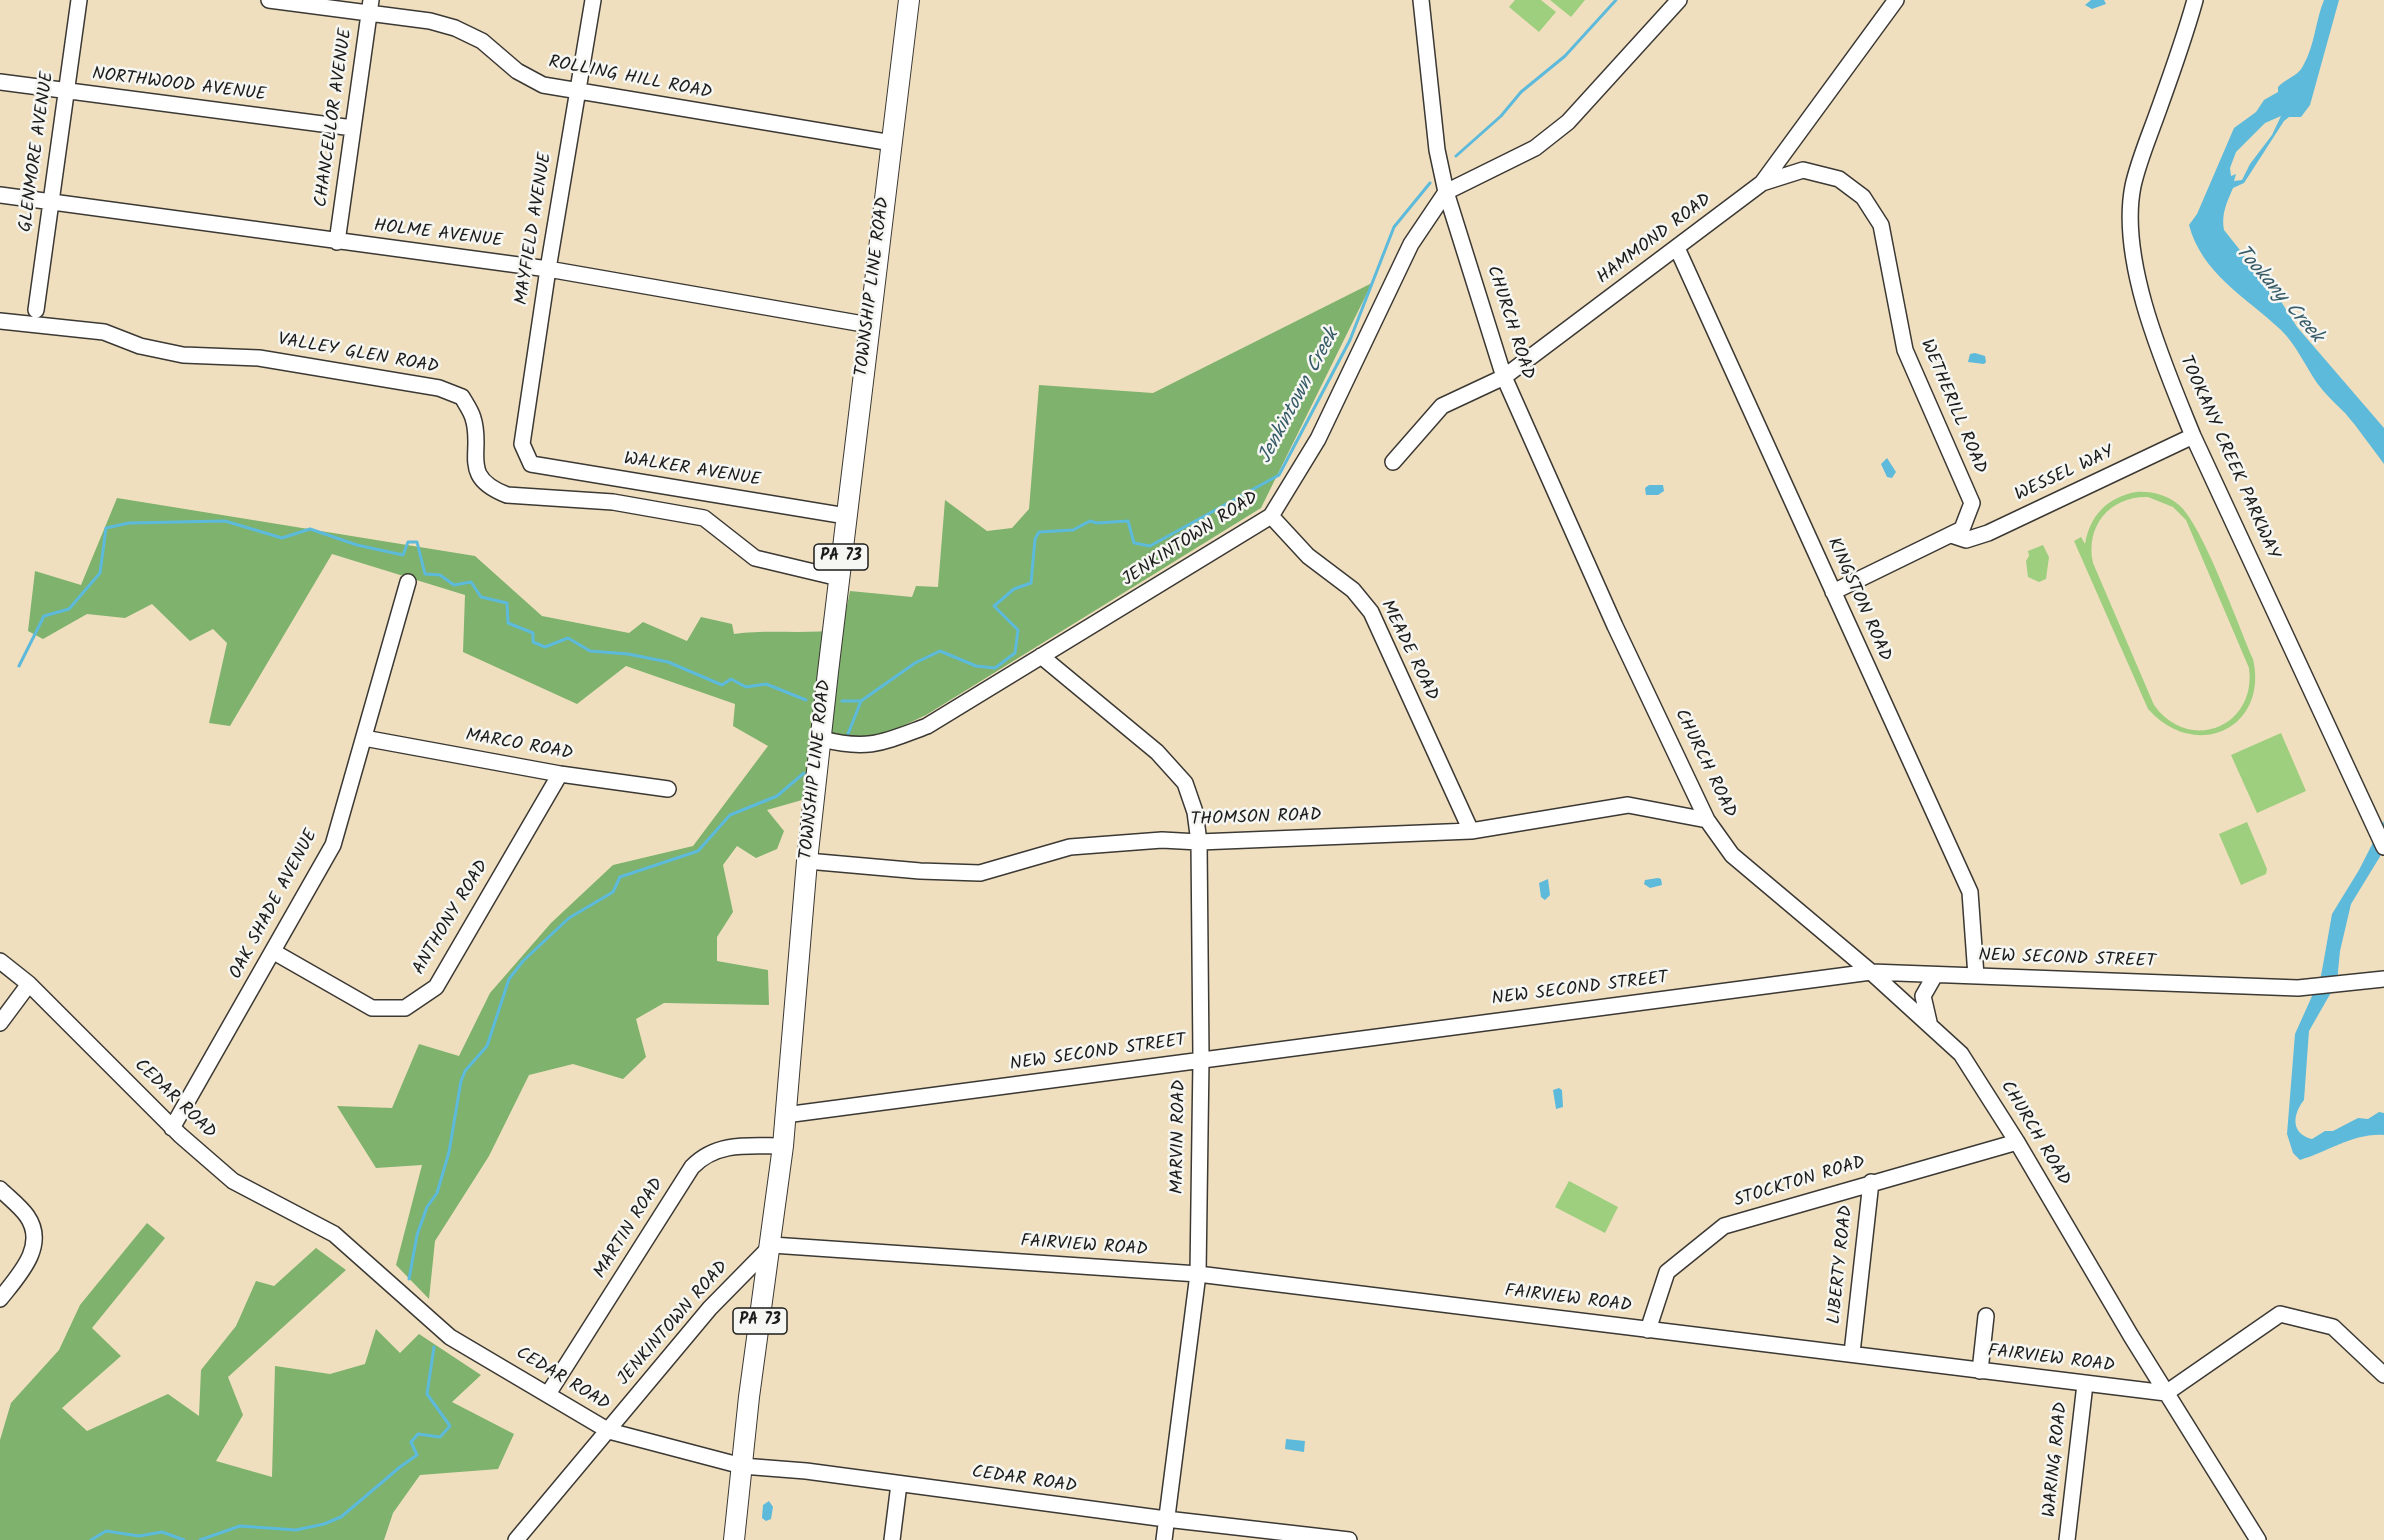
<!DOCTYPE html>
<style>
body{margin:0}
canvas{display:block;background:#efdfbf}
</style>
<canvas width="2384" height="1540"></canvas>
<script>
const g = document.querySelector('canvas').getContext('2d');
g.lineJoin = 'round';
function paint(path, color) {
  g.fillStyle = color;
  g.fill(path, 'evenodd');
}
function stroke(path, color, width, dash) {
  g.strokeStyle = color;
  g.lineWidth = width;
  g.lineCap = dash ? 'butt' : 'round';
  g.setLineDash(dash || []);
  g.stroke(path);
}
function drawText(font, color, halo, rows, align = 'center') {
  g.font = font + ' Kalam,sans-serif';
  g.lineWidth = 5;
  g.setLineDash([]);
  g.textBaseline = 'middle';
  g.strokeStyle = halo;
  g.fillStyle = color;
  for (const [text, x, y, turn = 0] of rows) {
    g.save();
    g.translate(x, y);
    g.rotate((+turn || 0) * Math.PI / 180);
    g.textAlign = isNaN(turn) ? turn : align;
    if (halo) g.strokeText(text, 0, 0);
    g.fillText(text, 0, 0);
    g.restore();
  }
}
paint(new Path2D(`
 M 1515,0 L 1541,0 L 1556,12 L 1539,32 L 1509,7 Z
 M 1550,0 L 1585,0 L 1571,17 Z
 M 2136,492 C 2152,491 2167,495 2179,505 C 2202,524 2239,627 2253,659 C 2269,729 2195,762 2148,709 L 2074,541 L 2081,537 L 2085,544 C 2090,515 2108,497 2136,492 ZM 2148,497 L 2173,507 L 2186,520 L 2249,668 C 2257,727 2189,754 2154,705 L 2093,563 C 2085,526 2110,496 2148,497 Z
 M 2043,545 L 2049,557 L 2046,579 L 2039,582 L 2028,577 L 2026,561 L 2029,556 L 2028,551 Z
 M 2281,733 L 2306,791 L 2257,813 L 2231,755 Z
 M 2247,822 L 2267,869 L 2266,874 L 2241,885 L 2219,834 Z
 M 1569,1181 L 1618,1207 L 1605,1233 L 1555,1207 Z`), '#9ecf7e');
paint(new Path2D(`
 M 1372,283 L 1261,508 L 926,715 L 879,737 L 837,737 L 802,800 L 767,810 L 784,831 L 777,849 L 756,858 L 737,846 L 723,865 L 733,912 L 717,937 L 717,961 L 768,970 L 769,1005 L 664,1003 L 636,1019 L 646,1057 L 623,1079 L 573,1064 L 529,1075 L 489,1156 L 435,1241 L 429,1299 L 396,1265 L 422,1165 L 376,1168 L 337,1106 L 392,1108 L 419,1044 L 459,1056 L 490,993 L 551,923 L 613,865 L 693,846 L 768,746 L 733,726 L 735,704 L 626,666 L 577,704 L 463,652 L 465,595 L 332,554 L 230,726 L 209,723 L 227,643 L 213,629 L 190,641 L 152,604 L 125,618 L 87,614 L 43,639 L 28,631 L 35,571 L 81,585 L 117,498 L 475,556 L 542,616 L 629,633 L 643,622 L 687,641 L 701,617 L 732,624 L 734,634 C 770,629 806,635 842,629 L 850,591 L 912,597 L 916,586 L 938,587 L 945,500 L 987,531 L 1012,528 L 1029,509 L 1039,385 L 1153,393 Z
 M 147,1223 L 165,1238 L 92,1328 L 121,1356 L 62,1408 L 87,1431 L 168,1394 L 199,1416 L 201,1370 L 236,1326 L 256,1281 L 274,1286 L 316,1248 L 346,1270 L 228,1377 L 243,1415 L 216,1461 L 272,1477 L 275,1366 L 330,1374 L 365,1364 L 376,1329 L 400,1353 L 419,1334 L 481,1375 L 452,1402 L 514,1434 L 498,1469 L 420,1475 L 393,1513 L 384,1540 L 0,1540 L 0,1440 L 11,1403 L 59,1350 L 80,1305 Z`), '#7eb26d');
paint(new Path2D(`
 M 2091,0 L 2104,0 L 2106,4 L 2092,9 L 2085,5 Z
 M 2324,0 L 2339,0 L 2310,105 L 2301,117 L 2289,117 L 2284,121 L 2244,183 L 2233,188 C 2227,202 2221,214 2224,230 L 2282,303 L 2297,327 L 2384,428 L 2384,464 C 2371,447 2359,429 2345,413 C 2335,403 2325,394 2317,383 C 2305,365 2296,345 2281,330 C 2246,297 2202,274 2189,225 L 2197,214 L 2234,128 L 2256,112 L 2264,100 L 2278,92 L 2278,87 C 2285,79 2298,76 2303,66 C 2315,45 2315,22 2324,0 ZM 2281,116 L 2272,135 L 2250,164 L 2242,180 L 2234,181 L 2236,174 L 2231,176 L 2230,168 L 2236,152 L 2265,123 Z
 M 1975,353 L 1985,356 L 1986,362 L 1984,364 L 1968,362 L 1970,354 Z
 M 1887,458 L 1896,472 L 1892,478 L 1887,477 L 1881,464 Z
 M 1649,485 L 1663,485 L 1664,491 L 1658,495 L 1646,495 L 1645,488 Z
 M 2384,821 L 2384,850 L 2351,904 L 2340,951 L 2337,982 L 2309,1031 L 2304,1100 C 2292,1115 2291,1134 2312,1139 L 2325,1131 L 2333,1131 L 2358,1118 L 2368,1119 L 2379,1112 L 2384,1113 L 2384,1135 C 2353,1133 2328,1152 2300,1160 L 2293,1153 L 2287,1134 L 2295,1034 L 2321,976 L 2332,914 L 2359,870 Z
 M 1658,878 L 1661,879 L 1662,885 L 1650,888 L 1644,884 L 1645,880 Z
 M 1548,879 L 1550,895 L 1545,900 L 1541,897 L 1539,883 Z
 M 1559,1088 L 1562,1090 L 1563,1107 L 1556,1109 L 1553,1090 Z
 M 1286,1439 L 1305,1441 L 1304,1452 L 1285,1449 Z
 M 769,1501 L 773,1507 L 771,1519 L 766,1521 L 762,1518 L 763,1505 Z`), '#5dbadb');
stroke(new Path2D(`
 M 1456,156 L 1501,116 L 1521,92 L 1565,56 L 1616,0
 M 19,666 L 44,616 L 69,609 L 100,573 L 106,528 L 129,523 L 225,521 L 282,538 L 310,529 L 357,545 L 403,555 L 408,542 L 417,542 L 425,574 L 440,575 L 454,585 L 471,582 L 481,597 L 507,603 L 508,623 L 533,633 L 533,642 L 545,647 L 568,638 L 590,651 L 628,654 L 668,662 L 722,685 L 731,679 L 746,687 L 766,684 L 806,700
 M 842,701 L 861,701
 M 848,734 L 861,701 L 915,663 L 940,651 L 976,666 L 995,668 L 1015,653 L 1018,630 L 994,606 L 1014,589 L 1031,583 L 1035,539 L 1039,532 L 1073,530 L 1090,521 L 1097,523 L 1128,521 L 1134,543 L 1150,546 L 1279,475 L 1350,340 L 1394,227 L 1430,183
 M 2309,1148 L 2329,1142
 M 409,1279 L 417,1235 L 427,1207 L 437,1193 L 449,1152 L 461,1081 L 465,1071 L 487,1046 L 509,979 L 523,961 L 569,918 L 613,892 L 620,877 L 698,851 L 730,815 L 777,796 L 804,773
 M 91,1540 L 106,1531 L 139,1536 L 162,1532 L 184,1540
 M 200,1540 L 240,1526 L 296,1530 L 324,1524 L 341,1517 L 400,1467 L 417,1455 L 411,1442 L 418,1434 L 440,1437 L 450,1426 L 427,1394 L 434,1347`), '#5dbadb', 3);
const minor = new Path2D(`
 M 269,0 L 430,21 L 455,28 L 482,41 L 517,71 L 543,85 L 892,143
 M 593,0 L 548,269 L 522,444 L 531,464 L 846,516
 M 1421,0 L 1437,150 L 1446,192 L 1504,377 L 1615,626 L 1707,820 L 1732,855 L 1871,972 L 1961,1054 L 2017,1142 L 2131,1336 L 2258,1540
 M 2195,0 C 2184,40 2170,78 2156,117 C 2148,139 2138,163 2133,186 C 2118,261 2165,367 2193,436 L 2384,847
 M 0,82 L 353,128
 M 1762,183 L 1803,170 L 1839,179 L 1863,197 L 1881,225 L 1905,350 L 1972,503 L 1962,529 L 1833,592
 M 0,195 L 548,269 L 869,325
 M 337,242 L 371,0
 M 1677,248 L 1970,892 L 1976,976
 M 36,310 L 79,0
 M 0,321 L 104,332 L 140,346 L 183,355 L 259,358 L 439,388 L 462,397 C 466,404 471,411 473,418 C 484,452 458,476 507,495 L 613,502 L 704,518 L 755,558 L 839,578
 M 1393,462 L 1442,406 L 1504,377 L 1762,183 L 1896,0
 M 1271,516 L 1308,556 L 1353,590 L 1371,612 L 1471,831
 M 1951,535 L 1966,540 L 1988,533 L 2193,436
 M 1041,656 L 1157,752 L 1185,783 L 1195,812 L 1199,842 L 1201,1059 L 1198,1274 L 1164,1540
 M 364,738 L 560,774 L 668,789
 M 822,739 C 869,751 884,742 927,726 L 1271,516 L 1318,439 L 1411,244 L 1446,192 L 1535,148 L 1568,122 L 1679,0
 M 807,861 L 920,871 L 980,873 L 1070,847 L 1162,840 L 1199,842 L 1471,831 L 1628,805 L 1707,820
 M 274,952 L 372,1008 L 405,1008 L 436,987 L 560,774
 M 0,961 L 29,984 L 180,1135 L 233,1181 L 334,1234 L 450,1337 L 609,1431 L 742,1466 L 806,1471 L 1166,1519 L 1349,1540
 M 1929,1022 L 1923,996 L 1935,975
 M 0,1023 L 29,984
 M 785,1115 L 1871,972 L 2298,988 L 2384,979
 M 172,1128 L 333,845 L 408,582
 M 0,1189 C 8,1197 20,1206 27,1216 C 48,1246 18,1276 0,1299
 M 1648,1330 L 1667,1272 L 1724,1226 L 2017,1142
 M 1852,1353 L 1871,1182
 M 1980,1371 L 1986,1316
 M 548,1394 L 692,1167 C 717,1141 750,1146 783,1146
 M 516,1540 L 710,1308 L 772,1245 L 1198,1274 L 2166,1393 L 2280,1314 L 2333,1327 L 2384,1375
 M 892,1540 L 899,1484
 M 2067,1540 L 2085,1384`);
const major = new Path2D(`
 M 734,1540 L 749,1397 L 783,1146 L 807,861 L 828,672 L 909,0`);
stroke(minor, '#3c3934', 18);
stroke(major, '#3c3934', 22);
stroke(minor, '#fff', 15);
stroke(major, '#fff', 20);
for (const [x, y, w] of [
 [841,557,54],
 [760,1321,54]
]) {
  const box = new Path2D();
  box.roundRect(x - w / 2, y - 13, w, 26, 4.5);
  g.fillStyle = '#f6f6f2';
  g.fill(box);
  stroke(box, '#1c1c1c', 1.5);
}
drawText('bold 16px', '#1c1c1c', null, [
 ["PA 73",841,557],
 ["PA 73",760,1321]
]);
drawText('18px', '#1c1c1c', '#f6f6f2', [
 ["ROLLING HILL ROAD",630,79,11],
 ["NORTHWOOD AVENUE",179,86,7],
 ["CHANCELLOR AVENUE",335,118,-82],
 ["GLENMORE AVENUE",38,152,-82],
 ["MAYFIELD AVENUE",535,229,-81],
 ["HOLME AVENUE",438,235,7],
 ["HAMMOND ROAD",1655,240,-37],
 ["TOWNSHIP LINE ROAD",874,287,-83],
 ["CHURCH ROAD",1509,323,72],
 ["VALLEY GLEN ROAD",358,355,10],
 ["WETHERILL ROAD",1952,407,67],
 ["TOOKANY CREEK PARKWAY",2228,458,66],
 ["WALKER AVENUE",692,471,9],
 ["WESSEL WAY",2065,475,-25],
 ["JENKINTOWN ROAD",1191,540,-33],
 ["KINGSTON ROAD",1858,600,66],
 ["MEADE ROAD",1408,651,64],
 ["MARCO ROAD",519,746,10],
 ["CHURCH ROAD",1704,764,64],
 ["TOWNSHIP LINE ROAD",817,770,-84],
 ["THOMSON ROAD",1256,819,-2],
 ["OAK SHADE AVENUE",275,905,-62],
 ["ANTHONY ROAD",452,918,-59],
 ["NEW SECOND STREET",2067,960,2],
 ["NEW SECOND STREET",1580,990,-7],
 ["NEW SECOND STREET",1098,1054,-8],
 ["CEDAR ROAD",174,1100,44],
 ["CHURCH ROAD",2034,1134,59],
 ["MARVIN ROAD",1180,1137,-89],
 ["STOCKTON ROAD",1800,1183,-17],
 ["MARTIN ROAD",630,1229,-58],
 ["FAIRVIEW ROAD",1084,1247,4],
 ["LIBERTY ROAD",1842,1265,-84],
 ["FAIRVIEW ROAD",1568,1300,7],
 ["JENKINTOWN ROAD",674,1324,-49],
 ["FAIRVIEW ROAD",2051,1360,7],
 ["CEDAR ROAD",562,1380,31],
 ["WARING ROAD",2057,1460,-84],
 ["CEDAR ROAD",1024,1481,8]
]);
drawText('italic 20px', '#365b68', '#f6f6f2', [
 ["Tookany Creek",2278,295,49],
 ["Jenkintown Creek",1300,397,-62]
]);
</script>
